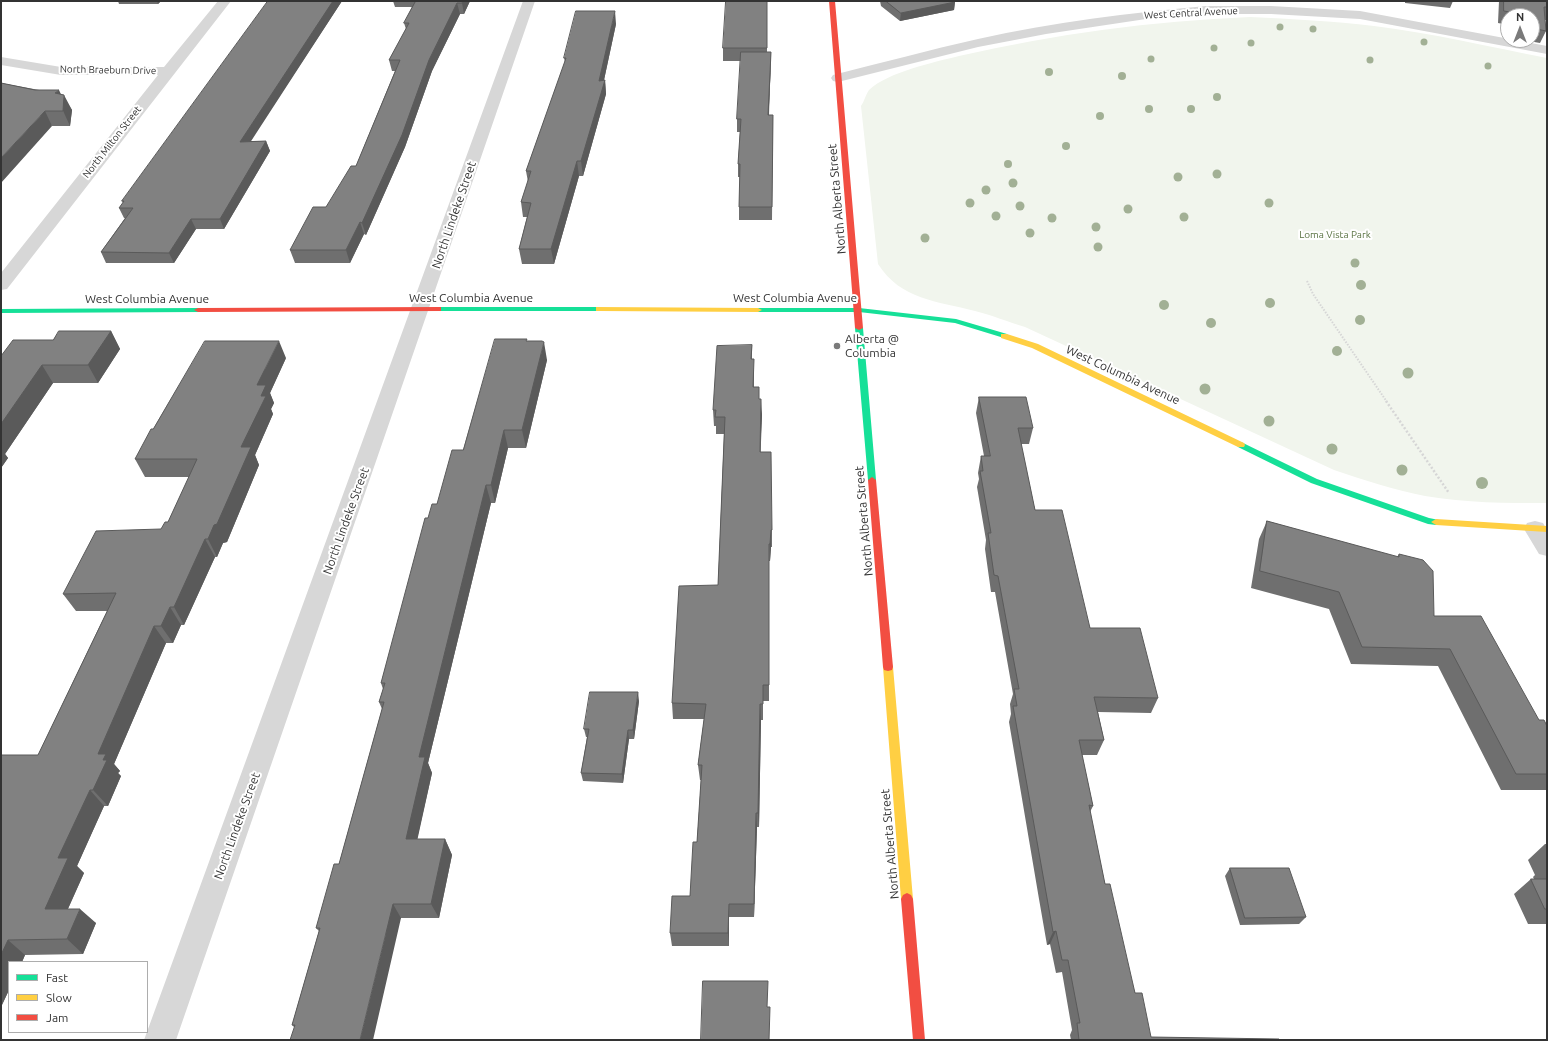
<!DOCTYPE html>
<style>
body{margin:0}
#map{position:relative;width:1548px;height:1041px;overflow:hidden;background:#fff;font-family:Ubuntu,sans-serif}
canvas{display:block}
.frame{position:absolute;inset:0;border:2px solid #333;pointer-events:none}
.legend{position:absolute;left:8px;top:961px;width:140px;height:72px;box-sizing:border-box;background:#fff;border:1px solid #adadad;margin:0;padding:5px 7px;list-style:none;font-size:12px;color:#333}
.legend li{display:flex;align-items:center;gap:8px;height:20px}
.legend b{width:20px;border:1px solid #adadad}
.north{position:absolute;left:1500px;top:8px;width:40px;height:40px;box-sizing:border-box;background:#fff;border:1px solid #adadad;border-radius:50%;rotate:0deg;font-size:11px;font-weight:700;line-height:16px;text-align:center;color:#333}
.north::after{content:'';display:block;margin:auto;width:14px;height:18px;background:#7a7a7a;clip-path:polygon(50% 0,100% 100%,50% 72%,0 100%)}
</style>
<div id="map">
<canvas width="1548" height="1041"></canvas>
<div class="frame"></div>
<ul class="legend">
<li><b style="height:5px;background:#16e098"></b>Fast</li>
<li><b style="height:5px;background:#ffcf43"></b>Slow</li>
<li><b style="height:5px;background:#f24e42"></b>Jam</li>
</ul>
<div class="north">N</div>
</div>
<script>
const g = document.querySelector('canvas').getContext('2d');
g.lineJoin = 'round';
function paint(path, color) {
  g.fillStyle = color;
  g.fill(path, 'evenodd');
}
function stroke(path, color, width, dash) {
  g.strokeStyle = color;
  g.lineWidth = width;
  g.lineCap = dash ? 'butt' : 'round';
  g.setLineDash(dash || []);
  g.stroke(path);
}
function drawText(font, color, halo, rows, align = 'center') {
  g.font = font + ' Ubuntu,sans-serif';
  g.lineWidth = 4;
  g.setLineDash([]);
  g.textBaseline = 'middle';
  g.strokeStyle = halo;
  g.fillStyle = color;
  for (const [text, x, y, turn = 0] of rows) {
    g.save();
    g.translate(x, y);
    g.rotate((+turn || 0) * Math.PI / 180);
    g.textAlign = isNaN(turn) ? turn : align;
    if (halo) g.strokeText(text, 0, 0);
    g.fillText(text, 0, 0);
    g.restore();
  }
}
paint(new Path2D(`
 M 1250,17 C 1292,19 1333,21 1374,26 C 1432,33 1490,47 1547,58 L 1547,503 C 1506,503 1466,503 1425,496 C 1394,490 1364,480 1334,470 L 1025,327 C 1008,322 992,315 975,311 C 937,301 901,300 878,264 L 861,106 C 864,102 866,94 869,90 C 888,72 935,62 959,56 C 1055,34 1152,21 1250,17 Z`), '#f1f5ed');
stroke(new Path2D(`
 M 1307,281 L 1313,294 L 1387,402`), '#d6d6d6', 2, [1.5, 1.5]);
stroke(new Path2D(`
 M 1386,401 L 1449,493`), '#d6d6d6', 2.5, [2, 2]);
paint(new Path2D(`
 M 218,1 L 231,1 L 7,289 L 1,290 L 1,273 L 158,75 L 61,75 L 1,65 L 1,57 L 61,67 L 164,67 Z
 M 523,1 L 535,1 L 176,1040 L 144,1040 Z
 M 1206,6 L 1271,6 L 1360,11 L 1547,46 L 1547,54 L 1360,19 L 1271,14 L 1206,14 L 1146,19 L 1046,34 L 978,47 L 838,82 L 833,81 L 831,78 L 833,75 C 881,63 929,50 978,39 C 1053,22 1130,13 1206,6 Z
 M 1535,521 L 1543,523 L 1547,530 L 1547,556 L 1539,554 L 1524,529 L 1527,523 Z`), '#d7d7d7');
paint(new Path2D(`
 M 435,307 L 599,307 L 603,309 L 599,311 L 435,311 Z
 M 198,308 L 201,308 L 201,312 L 1,313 L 1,309 Z
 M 755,308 L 859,308 L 956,319 L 1007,334 L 1008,336 L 1004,338 L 955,323 L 859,312 L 758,312 L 754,310 Z
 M 856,326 L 859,326 L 863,328 L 876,480 L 872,483 L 868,480 L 855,328 Z
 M 1241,442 L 1317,479 L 1429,518 L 1439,520 L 1441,522 L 1436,525 L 1428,524 L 1311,483 L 1238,447 L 1237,445 Z`), '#16e098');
paint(new Path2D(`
 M 596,307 L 758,308 L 762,310 L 758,312 L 599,311 L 596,311 Z
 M 1001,334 L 1007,334 L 1038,344 L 1244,443 L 1245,445 L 1244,447 L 1238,447 L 1032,348 L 1001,338 Z
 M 1436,519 L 1547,526 L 1547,532 L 1436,525 L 1431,522 Z
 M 888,663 L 892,664 L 893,667 L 913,899 L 911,903 L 907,905 L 903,903 L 901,899 L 883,667 L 884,664 Z`), '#ffcf43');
paint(new Path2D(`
 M 829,1 L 835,1 L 863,328 L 859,330 L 855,328 Z
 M 438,307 L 441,307 L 441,311 L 198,312 L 194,310 L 198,308 Z
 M 872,477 L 876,480 L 893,667 L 892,670 L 888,671 L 884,670 L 883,667 L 868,480 Z
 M 907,893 L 911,895 L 913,899 L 925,1040 L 913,1040 L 901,899 L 903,895 Z`), '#f24e42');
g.fillStyle = '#a2b095';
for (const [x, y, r] of [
 [1280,27,3.5],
 [1313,29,3.5],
 [1424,42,3.5],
 [1251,43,3.5],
 [1214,48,3.5],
 [1151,59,3.5],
 [1370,60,3.5],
 [1488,66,3.5],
 [1049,72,4],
 [1122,76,4],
 [1217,97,4],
 [1149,109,4],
 [1191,109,4],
 [1100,116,4],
 [1066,146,4],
 [1008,164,4],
 [1217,174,4.5],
 [1178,177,4.5],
 [1013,183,4.5],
 [986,190,4.5],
 [970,203,4.5],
 [1269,203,4.5],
 [1020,206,4.5],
 [1128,209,4.5],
 [996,216,4.5],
 [1184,217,4.5],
 [1052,218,4.5],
 [1096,227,4.5],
 [1030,233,4.5],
 [925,238,4.5],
 [1098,247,4.5],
 [1355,263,4.5],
 [1361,285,5],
 [1270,303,5],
 [1164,305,5],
 [1360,320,5],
 [1211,323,5],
 [1337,351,5],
 [1408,373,5.5],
 [1205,389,5.5],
 [1269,421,5.5],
 [1332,449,5.5],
 [1402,470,5.5],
 [1482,483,6]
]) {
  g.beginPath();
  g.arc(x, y, r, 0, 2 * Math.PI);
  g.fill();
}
paint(new Path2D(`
 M 118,1 L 161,1 L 158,4 L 119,4 Z
 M 268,1 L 342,1 L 250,141 L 266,141 L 270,151 L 224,229 L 196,229 L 174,263 L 106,263 L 101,252 L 125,218 L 124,218 L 119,208 L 123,203 L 122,201 Z
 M 393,1 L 470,1 L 464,14 L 460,14 L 432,71 L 405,147 L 366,235 L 364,234 L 350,263 L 295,263 L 290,250 L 326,207 L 356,166 L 395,71 L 392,71 L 389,60 L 406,29 L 404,23 L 412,7 L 395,7 Z
 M 767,1 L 767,52 L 771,52 L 769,115 L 773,115 L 772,220 L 739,220 L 739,207 L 740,177 L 738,177 L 738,164 L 740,132 L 737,132 L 737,119 L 741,61 L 723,61 L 723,48 Z
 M 880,1 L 955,1 L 954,10 L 900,21 L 881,6 Z
 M 1405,1 L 1453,1 L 1450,8 L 1405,3 Z
 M 1499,1 L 1547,1 L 1547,20 L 1545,20 L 1546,31 L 1540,43 L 1523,40 L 1532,40 L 1532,16 L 1508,16 L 1508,25 L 1498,23 Z
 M 616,24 L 604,80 L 605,80 L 606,94 L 583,176 L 579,176 L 554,264 L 522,264 L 519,249 L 527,217 L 523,217 L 521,202 L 528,182 L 526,171 L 565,62 L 564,58 Z
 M 1,83 L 61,94 L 72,110 L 70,126 L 52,126 Z
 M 111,331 L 120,349 L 98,383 L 53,383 L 5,454 L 8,458 L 1,468 L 1,356 L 53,340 Z
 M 527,341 L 547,360 L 526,448 L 508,448 L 495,503 L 491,503 L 428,763 L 432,773 L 417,839 L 445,839 L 452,855 L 439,918 L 401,918 L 294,1027 L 292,1025 L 319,931 L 316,928 L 339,864 L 382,709 L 379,702 L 383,689 L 381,683 L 428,518 L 437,504 L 463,450 Z
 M 752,345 L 752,359 L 754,376 L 754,387 L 759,399 L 762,415 L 760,452 L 772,530 L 772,547 L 771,547 L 770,561 L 769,561 L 769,701 L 763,701 L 763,720 L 761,720 L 759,827 L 757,827 L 754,917 L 729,917 L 729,946 L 672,946 L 670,933 L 690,896 L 697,842 L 701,780 L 700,780 L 698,765 L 704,719 L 673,719 L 672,703 L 718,585 L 724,434 L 716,434 L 716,426 L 714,426 L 713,410 Z
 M 286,358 L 270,393 L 274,403 L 271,409 L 273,414 L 255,455 L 259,465 L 227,542 L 223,543 L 217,557 L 215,557 L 184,625 L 181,625 L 173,643 L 166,643 L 114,764 L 120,771 L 118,773 L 121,776 L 108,806 L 104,806 L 77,866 L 84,873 L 68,909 L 96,923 L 83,954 L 25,955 L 22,962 L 9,962 L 9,990 L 1,1007 L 1,755 L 38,755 L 107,611 L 76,611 L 63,594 L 161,529 L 168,522 L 189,477 L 145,477 L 135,459 L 153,429 Z
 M 979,397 L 1033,428 L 1029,444 L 1021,444 L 1035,510 L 1090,628 L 1158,698 L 1151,713 L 1098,712 L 1104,740 L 1097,755 L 1082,755 L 1093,806 L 1090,812 L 1105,884 L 1135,993 L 1151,1037 L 1280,1040 L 1071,1040 L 1070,1035 L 1072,1030 L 1062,972 L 1056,973 L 1050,944 L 1047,945 L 1039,899 L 1009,722 L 1011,714 L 1010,704 L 1013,694 L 995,592 L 991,592 L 985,549 L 986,540 L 977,487 L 979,479 L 978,473 L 981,456 L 984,456 L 976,413 Z
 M 1267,521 L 1397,557 L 1399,554 L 1434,616 L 1539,720 L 1547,726 L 1547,790 L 1501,790 L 1438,666 L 1351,664 L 1329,609 L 1251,588 L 1259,539 Z
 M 639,701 L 634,739 L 629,739 L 623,783 L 583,781 L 581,773 L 587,737 L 586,737 L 584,729 Z
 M 1545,844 L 1547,844 L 1547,924 L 1528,924 L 1514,894 L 1531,879 L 1534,879 L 1533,877 L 1535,875 L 1528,860 Z
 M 1230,868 L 1306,917 L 1299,924 L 1240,925 L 1225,876 Z`), '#6f6f6f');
paint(new Path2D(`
 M 157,1 L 161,1 L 158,4 Z
 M 333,1 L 342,1 L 244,152 L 240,142 Z
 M 463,1 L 470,1 L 464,14 L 462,3 Z
 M 955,2 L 954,10 L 900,21 L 901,13 Z
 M 457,3 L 460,14 L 432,71 L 405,147 L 366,235 L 362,223 L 429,60 Z
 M 615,11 L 616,24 L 601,94 L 599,81 Z
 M 771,52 L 771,64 L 768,128 L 768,115 Z
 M 605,80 L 606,94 L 583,176 L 581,161 Z
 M 59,90 L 64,101 L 64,95 L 72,110 L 70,126 L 55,93 Z
 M 45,111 L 52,126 L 1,183 L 1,158 Z
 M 266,141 L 270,151 L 224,229 L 220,219 Z
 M 577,161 L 579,176 L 554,264 L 551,249 Z
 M 191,219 L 196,229 L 174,263 L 169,253 Z
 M 360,222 L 364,234 L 350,263 L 346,250 Z
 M 111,331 L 120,349 L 98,383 L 88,365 Z
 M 279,341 L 286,358 L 270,393 L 274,403 L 271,409 L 273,414 L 255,455 L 259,465 L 227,542 L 223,543 L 217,557 L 208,539 L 241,447 L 257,385 Z
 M 544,342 L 547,360 L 526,448 L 522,430 Z
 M 42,365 L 53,383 L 5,454 L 8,458 L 1,468 L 1,424 Z
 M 761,399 L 762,415 L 760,469 L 760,452 Z
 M 504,430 L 508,448 L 495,503 L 491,485 Z
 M 486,485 L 491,503 L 428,763 L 432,773 L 414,855 L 406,839 L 419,757 Z
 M 771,530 L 771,547 L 770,561 L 770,544 Z
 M 205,539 L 215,557 L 184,625 L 174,607 Z
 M 170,607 L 181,625 L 173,643 L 161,626 Z
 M 154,626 L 166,643 L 114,764 L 120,771 L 118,773 L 121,776 L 108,806 L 93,790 L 98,754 Z
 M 638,692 L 639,701 L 634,739 L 633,730 Z
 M 760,704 L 761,720 L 759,827 L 758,813 Z
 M 628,730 L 629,739 L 623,783 L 622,774 Z
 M 90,790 L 104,806 L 77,866 L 84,873 L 61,924 L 45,909 L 58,858 Z
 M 756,813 L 757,827 L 754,917 L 754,904 Z
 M 445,839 L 452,855 L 439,918 L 431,904 Z
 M 393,904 L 401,918 L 373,1040 L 360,1040 Z
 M 729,904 L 729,946 L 728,933 Z
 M 80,909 L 96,923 L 83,954 L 67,939 Z
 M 1056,931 L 1050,944 L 1047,945 L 1053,932 Z
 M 8,940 L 25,955 L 22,962 L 9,962 L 9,990 L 1,1007 L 1,955 Z`), '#5a5a5a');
const building = new Path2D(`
 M 268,1 L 333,1 L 240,142 L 266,141 L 220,219 L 191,219 L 169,253 L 101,252 L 133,208 L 119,208 L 124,201 L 122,201 Z
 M 416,1 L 463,1 L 462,3 L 457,3 L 429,60 L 402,135 L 362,223 L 360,222 L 346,250 L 290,250 L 313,207 L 326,207 L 351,166 L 356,166 L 400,60 L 389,60 L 409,23 L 404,23 Z
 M 726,1 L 767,1 L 767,48 L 723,48 Z
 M 886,1 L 955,1 L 955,2 L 901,13 Z
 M 1504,1 L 1547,1 L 1547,7 L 1544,7 L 1546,31 L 1532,28 L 1532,16 L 1521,16 L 1520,14 L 1504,11 Z
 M 576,11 L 615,11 L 599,81 L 605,80 L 581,161 L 577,161 L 551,249 L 519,249 L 531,203 L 521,202 L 531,171 L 526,171 L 566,58 L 564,58 Z
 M 741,52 L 771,52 L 768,115 L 773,115 L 772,207 L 739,207 L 740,164 L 738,164 L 741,119 L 737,119 Z
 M 1,83 L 35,90 L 59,90 L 55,93 L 64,95 L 63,111 L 45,111 L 1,158 Z
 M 59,331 L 111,331 L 88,365 L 42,365 L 1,424 L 1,356 L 13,340 L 53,340 Z
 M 495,339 L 527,339 L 526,341 L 542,341 L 544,342 L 522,430 L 504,430 L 491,485 L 486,485 L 419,757 L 425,757 L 406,839 L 445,839 L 431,904 L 393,904 L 360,1040 L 290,1040 L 295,1025 L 292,1025 L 320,928 L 316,928 L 334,864 L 339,864 L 384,702 L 379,702 L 385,683 L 381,683 L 425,518 L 428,518 L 432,504 L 437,504 L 452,450 L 463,450 Z
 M 205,341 L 279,341 L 257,385 L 266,385 L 261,396 L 266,396 L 241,447 L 251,447 L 217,524 L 214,525 L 208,539 L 205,539 L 174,607 L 170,607 L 161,626 L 154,626 L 98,754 L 106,754 L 103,760 L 107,760 L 93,790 L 90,790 L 58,858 L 68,858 L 45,909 L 80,909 L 67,939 L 8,940 L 1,955 L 1,755 L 38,755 L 116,593 L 63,594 L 96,531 L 161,529 L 165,522 L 168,522 L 197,459 L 135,459 L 151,429 L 153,429 Z
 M 752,345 L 751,359 L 754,359 L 753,387 L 759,387 L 759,399 L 761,399 L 760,452 L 771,452 L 772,530 L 771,530 L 770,544 L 769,544 L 769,685 L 763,685 L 763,704 L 760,704 L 758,813 L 756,813 L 754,904 L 729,904 L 728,933 L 670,933 L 672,896 L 690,896 L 693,842 L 697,842 L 702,765 L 698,765 L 706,704 L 672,703 L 679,586 L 718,585 L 725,417 L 715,417 L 716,410 L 713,410 L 717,346 Z
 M 979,397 L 1026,397 L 1033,428 L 1018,428 L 1035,510 L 1062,510 L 1090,628 L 1140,628 L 1158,698 L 1094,697 L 1104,740 L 1079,740 L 1093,806 L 1089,805 L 1105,884 L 1110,884 L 1135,993 L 1142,993 L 1151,1037 L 1279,1039 L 1280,1040 L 1079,1040 L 1077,1023 L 1080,1023 L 1068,960 L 1062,960 L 1056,931 L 1053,932 L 1013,706 L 1017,706 L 1014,689 L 1019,689 L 998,576 L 994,575 L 988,533 L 991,533 L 980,471 L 983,471 L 981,456 L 990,456 Z
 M 1267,521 L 1399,557 L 1399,554 L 1423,560 L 1433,571 L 1434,616 L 1481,616 L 1539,720 L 1544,720 L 1547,726 L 1547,774 L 1516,774 L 1450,649 L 1362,647 L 1339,592 L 1260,571 Z
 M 590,692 L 638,692 L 633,730 L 628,730 L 622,774 L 581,773 L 589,729 L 584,729 Z
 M 1230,868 L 1289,868 L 1306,917 L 1245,918 Z
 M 1531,879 L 1547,879 L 1547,909 L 1545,909 Z
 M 703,981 L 768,981 L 767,1007 L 770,1007 L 769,1040 L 701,1040 Z`);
paint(building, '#818181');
stroke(building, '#5a5a5a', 1);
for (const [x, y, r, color] of [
 [837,346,4,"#7a7a7a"]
]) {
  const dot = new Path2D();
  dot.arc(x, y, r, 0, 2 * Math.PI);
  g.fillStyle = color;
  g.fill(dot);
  stroke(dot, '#fff', 1.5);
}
drawText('10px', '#333', '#fff', [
 ["West Central Avenue",1191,13,-3],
 ["North Braeburn Drive",108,70,1],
 ["North Milton Street",112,142,-52]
]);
drawText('10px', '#56703f', '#fff', [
 ["Loma Vista Park",1335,235]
]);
drawText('12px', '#333', '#fff', [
 ["North Alberta Street",837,199,-95],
 ["North Lindeke Street",454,215,-71],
 ["West Columbia Avenue",471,298],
 ["West Columbia Avenue",795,298],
 ["West Columbia Avenue",147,299],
 ["West Columbia Avenue",1123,375,25],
 ["North Lindeke Street",346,521,-70],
 ["North Alberta Street",864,521,-95],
 ["North Lindeke Street",237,826,-70],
 ["North Alberta Street",890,844,-95]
]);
drawText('12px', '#333', '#fff', [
 ["Alberta @",845,339],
 ["Columbia",845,353]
], 'left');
</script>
